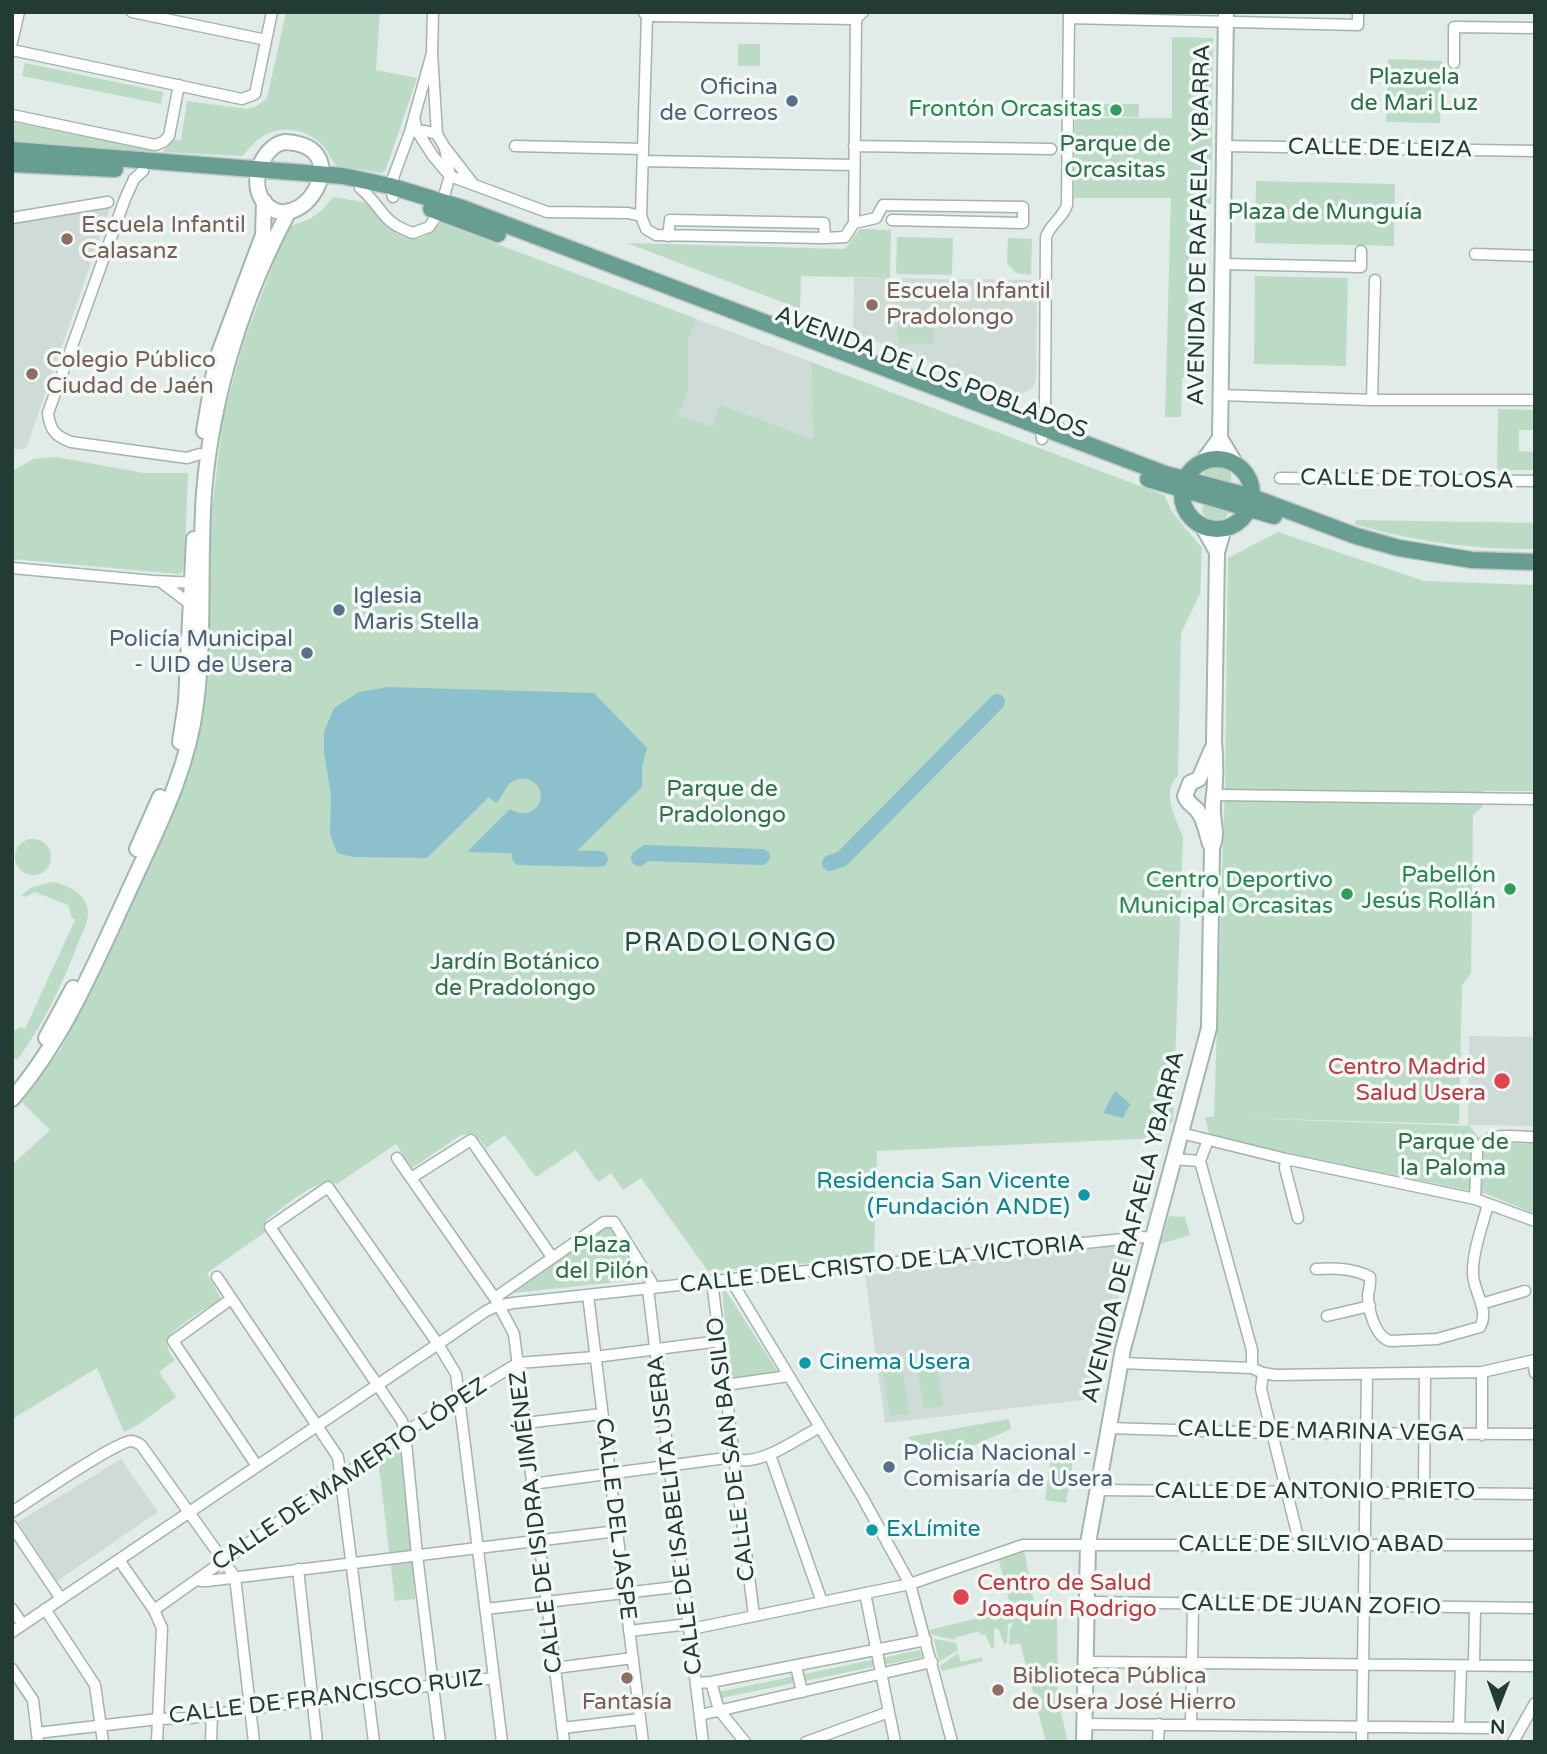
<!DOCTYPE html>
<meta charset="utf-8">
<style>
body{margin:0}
#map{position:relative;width:1547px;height:1754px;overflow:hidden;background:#e1ebe7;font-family:"Varela Round",sans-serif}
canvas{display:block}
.frame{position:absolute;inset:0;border:14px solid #223b35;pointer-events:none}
.north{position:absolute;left:1463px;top:1670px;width:70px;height:70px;-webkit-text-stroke:5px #f1f8f5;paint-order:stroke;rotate:181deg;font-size:19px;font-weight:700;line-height:28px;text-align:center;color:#223b35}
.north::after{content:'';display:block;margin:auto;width:24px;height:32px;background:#223b35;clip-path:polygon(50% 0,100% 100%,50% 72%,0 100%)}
</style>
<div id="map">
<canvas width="1547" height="1754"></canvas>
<div class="frame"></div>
<div class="north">N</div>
</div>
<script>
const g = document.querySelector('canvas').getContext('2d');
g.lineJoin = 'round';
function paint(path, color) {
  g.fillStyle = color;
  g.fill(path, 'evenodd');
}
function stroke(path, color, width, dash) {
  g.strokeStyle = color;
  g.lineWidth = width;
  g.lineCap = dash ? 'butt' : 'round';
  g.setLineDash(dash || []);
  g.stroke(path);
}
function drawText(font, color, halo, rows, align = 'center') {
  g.font = font + ' "Varela Round",sans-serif';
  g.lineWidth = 7;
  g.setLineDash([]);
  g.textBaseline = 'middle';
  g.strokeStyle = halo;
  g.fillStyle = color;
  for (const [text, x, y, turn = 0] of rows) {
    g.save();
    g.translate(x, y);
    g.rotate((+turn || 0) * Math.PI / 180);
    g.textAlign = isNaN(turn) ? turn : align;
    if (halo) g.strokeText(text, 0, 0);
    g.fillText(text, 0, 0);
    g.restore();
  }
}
paint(new Path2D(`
 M 110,208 L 26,449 L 12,449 L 12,224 Z
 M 854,278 L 1037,280 L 1036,381 L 1032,388 L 1016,397 L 853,332 Z
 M 697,319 L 811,362 L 813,439 L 721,404 L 712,426 L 678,416 L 688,391 L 688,338 Z
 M 1469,1036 L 1535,1037 L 1535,1126 L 1468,1125 Z
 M 1136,1243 L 1104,1341 L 1091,1399 L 885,1423 L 865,1275 Z
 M 121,1459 L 158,1512 L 57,1581 L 18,1522 Z`), '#cfdbd6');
paint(new Path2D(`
 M 286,12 L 380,12 L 376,70 L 417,78 L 386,169 L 382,173 L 337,166 C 331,161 329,153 324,147 C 308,129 284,124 263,136 C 254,141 249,150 242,156 L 163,152 L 173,140 L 181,140 L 187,101 L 247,109 L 255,107 L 267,99 Z
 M 1172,37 L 1213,38 L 1211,203 L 1190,220 L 1187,337 L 1203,353 L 1202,378 L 1182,377 L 1181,417 L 1165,417 L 1171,198 L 1074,198 L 1075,118 L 1172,118 Z
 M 738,44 L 760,44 L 760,66 L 738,66 Z
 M 1388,59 L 1442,61 L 1440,123 L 1386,122 Z
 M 25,63 L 163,92 L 161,104 L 22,76 Z
 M 1094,104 L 1139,104 L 1139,117 L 1094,116 Z
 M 12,122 L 155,150 L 156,152 L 13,141 Z
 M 1256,181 L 1395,184 L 1394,246 L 1255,243 Z
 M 333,197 L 370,203 C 380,221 400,246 423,237 C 429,235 436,227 441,223 L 697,319 L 688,338 L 688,391 L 678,416 L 712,426 L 720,404 L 813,439 L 811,362 L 1164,495 L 1172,512 L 1202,548 L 1200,594 L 1181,633 L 1178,776 C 1160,791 1176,818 1183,837 L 1173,1121 L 1158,1138 L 877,1151 L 874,1258 L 708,1271 L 641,1178 L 623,1190 L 611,1173 L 598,1182 L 576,1150 L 536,1177 L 505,1135 L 486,1148 C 479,1137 474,1132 461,1135 L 412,1168 L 396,1144 L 337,1184 C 318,1175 282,1209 266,1220 L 265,1232 L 207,1273 L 221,1299 C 209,1307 172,1327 168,1340 C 166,1348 170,1354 175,1360 L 159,1372 L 176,1397 L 139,1424 L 124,1432 L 97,1368 L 12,1419 L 12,1165 L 50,1130 L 22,1102 L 61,1049 L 168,827 L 198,736 L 211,519 L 223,418 L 244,341 L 282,241 L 291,226 L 310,219 L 322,210 Z
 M 860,229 L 891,230 L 890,278 L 801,276 L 800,309 L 627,243 L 845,249 Z
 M 897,237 L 953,238 L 952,275 L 896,274 Z
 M 1008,238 L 1032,239 L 1031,275 L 1016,273 L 1007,263 Z
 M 1255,276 L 1348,278 L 1346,366 L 1254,364 Z
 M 898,320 L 933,320 L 933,344 L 898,343 Z
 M 1498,409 L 1535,410 L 1535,430 L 1519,430 L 1519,451 L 1535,452 L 1535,470 L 1497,470 Z
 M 56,457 L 144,473 L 188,473 L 185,551 L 183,571 L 178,574 L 12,559 L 12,471 L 34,459 Z
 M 1215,465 L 1226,466 L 1231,471 L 1231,482 L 1204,476 L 1205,471 Z
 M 1203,504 L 1205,504 L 1230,511 L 1225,518 L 1209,520 L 1202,512 Z
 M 1356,520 L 1535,523 L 1535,549 C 1472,549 1415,542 1355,524 Z
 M 1278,532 L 1424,581 L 1535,585 L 1535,791 L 1483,791 L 1482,807 L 1473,815 L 1471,973 L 1462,986 L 1459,1124 L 1238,1118 L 1470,1126 L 1481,1141 L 1535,1144 L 1535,1214 L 1487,1194 L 1210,1138 L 1205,1117 L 1214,1117 L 1225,785 L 1228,558 Z
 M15 857a18 18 0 1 1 36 0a18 18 0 1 1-36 0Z
 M 52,882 C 67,884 86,894 88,910 C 89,922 81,935 77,946 C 61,987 43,1025 17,1060 L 12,1056 L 12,1033 L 20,1027 L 25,1029 L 75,920 L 72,918 L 68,905 L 35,892 L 25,897 L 21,896 L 30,888 Z
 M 1169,1216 L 1185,1217 L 1190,1235 L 1160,1244 Z
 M 607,1227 L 611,1228 L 644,1279 L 513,1293 Z
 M 722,1285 L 778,1372 L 729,1379 Z
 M 937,1364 L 943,1406 L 924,1409 L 917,1367 Z
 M 902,1366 L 909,1414 L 890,1416 L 882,1369 Z
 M 1009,1419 L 1011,1429 L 933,1463 L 908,1437 Z
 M 406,1441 L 415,1599 L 395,1601 L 378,1458 Z
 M 1051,1457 L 1073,1460 L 1066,1503 L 1045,1500 Z
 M 1023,1545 L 1036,1613 L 1057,1609 L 1058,1700 L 1068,1742 L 1046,1742 L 1020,1643 L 1009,1645 L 1010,1629 L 1014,1622 L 1008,1624 L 1007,1643 L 1004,1644 L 999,1630 L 994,1628 L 994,1647 L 991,1648 L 986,1635 L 980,1635 L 979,1631 L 955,1638 L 955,1640 L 930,1634 L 929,1630 L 1011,1610 L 997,1552 Z
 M 934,1639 L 956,1643 L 958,1650 L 939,1662 Z
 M 920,1650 L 922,1657 L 721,1698 L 719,1692 Z
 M 958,1653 L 961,1662 L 982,1657 L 983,1661 L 942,1671 L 940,1666 Z`), '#bbdbc5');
paint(new Path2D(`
 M 1146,164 L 1152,165 C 1155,172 1154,175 1149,181 L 1134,179 L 1117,181 L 1126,167 L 1132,172 L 1136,172 Z
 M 388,687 L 594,693 L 647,748 L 642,766 L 642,787 L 573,855 L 467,852 L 510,809 C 538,826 554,787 527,779 C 522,778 517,778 512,782 C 506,785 503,796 496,803 L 489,797 L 427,858 L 353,857 L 337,853 L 330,833 L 331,796 L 324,752 L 324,732 L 334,708 L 359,692 Z
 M 1115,1091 L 1130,1104 L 1123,1118 L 1103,1113 Z`), '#8cc0cd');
stroke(new Path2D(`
 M 520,854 L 520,857 L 600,859
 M 639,858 L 646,853 L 762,857
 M 830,863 L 842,859 L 997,702`), '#8cc0cd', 16);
const street = new Path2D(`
 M 132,12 L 266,40
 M 433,12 L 432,53 L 437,134
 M 644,13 L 647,16 L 652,16 L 856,19 L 863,12
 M 647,16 L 641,216 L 646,229 L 656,235 L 825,238 L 845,237 L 854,223 L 876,218 L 883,205 L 1023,207 L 1023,223 L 892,220
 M 1069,18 L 1358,25 L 1358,12
 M 12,42 L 19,12
 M 12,50 L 242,99 L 255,94 L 272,12
 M 1454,63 L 1454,27 L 1535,28
 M 12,115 L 155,145 L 163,142 L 169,136 L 179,85
 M 414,117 L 417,131 L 433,156 L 450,176 L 547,212 L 628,213 L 641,216
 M 515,146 L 643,149
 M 854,146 L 1051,149
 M 1225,146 L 1535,151
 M 447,150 L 474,185
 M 643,161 L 853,165
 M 143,171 L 134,179 L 125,199 L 48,413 C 50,430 55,436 71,442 L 187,458 L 200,454
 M 360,188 C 384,208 380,222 413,233 L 429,227 L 439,212 L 450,176 L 445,148 L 437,134 L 425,131 L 410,132
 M 393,197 L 390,186 L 410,132 L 432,53
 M 12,218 L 108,202
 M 854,223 L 856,19
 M 668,236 L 670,220 L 824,223 L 825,238
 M 1475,254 L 1535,256
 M 1222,264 L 1361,267 L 1361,251
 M 1220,395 L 1372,400 L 1535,400
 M 1372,400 L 1375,280
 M 1039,413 L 1042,439
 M 1063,432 L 1045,410 L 1046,237 C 1050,224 1063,218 1067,205 L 1069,12
 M 1280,478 L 1535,481
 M 12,568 L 154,581 L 198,583
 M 161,582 L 189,603
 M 1216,795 L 1535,799
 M 1181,1133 L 1286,1159 L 1475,1199 L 1535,1221
 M 1208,1140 L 1200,1161 L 1252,1350 L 1252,1368 L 1263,1373 L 1261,1389 L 1300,1545
 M 397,1158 L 496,1300 L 514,1334 L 564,1742
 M 1174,1159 L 1200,1161
 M 1286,1159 L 1285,1168 L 1298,1218
 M 411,1178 L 471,1140 L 552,1257
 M 1475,1199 L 1477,1150 C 1487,1130 1515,1137 1535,1137
 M 1316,1269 C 1335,1268 1353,1268 1370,1277 C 1371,1283 1369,1289 1368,1295 C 1368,1309 1375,1337 1390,1341 L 1437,1339 L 1480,1327 C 1490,1310 1473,1291 1473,1274 C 1472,1253 1483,1224 1488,1204
 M 217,1277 L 338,1457 L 374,1742
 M 733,1279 L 734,1285 L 861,1495 L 910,1584 L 952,1742
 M 712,1281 L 754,1616
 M 648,1289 L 703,1742
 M 588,1295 L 643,1742
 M 231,1299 L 173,1341 L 257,1466
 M 496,1300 L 499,1295 L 604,1222 L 614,1222 L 652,1283 L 653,1288
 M 1481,1304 L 1525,1291
 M 1327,1316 L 1370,1306
 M 1533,1361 L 1535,1373
 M 1120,1363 L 1252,1368
 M 1263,1373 L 1275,1375 L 1482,1372 L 1535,1360
 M 725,1385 L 789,1376
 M 525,1423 L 602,1414
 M 1108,1428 L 1272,1433 L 1535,1434
 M 1482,1435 L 1482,1372
 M 770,1455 L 822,1602
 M 532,1484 L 726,1458 C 733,1459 742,1461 749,1460 C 771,1458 799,1438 820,1427
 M 1096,1490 L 1535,1494
 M 1424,1493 L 1425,1374
 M 12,1512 C 31,1500 115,1442 131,1441 C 135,1441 137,1443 141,1445 L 235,1577 L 254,1742
 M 12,1526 L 61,1599
 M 119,1560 L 154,1610 L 162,1628 L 157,1742
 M 298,1569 L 317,1742
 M 199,1578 L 201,1581 L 207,1581 L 617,1531
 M 865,1593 L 895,1742
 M 1087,1602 L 1535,1608
 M 12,1609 L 23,1625
 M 45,1609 L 95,1685 L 103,1742
 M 486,1609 L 684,1586
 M 154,1610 L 405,1432 L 518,1363 L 595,1357 L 720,1341
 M 629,1631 L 689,1624 L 696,1628 L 910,1584 L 1023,1545 L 1535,1545
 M 12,1632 L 441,1342 L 486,1311 L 497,1306 L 513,1303 L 808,1271 L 1143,1237 L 1152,1239
 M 1085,1662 L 1535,1666
 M 1474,1665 L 1475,1608
 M 796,1666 L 802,1692
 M 555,1668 L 633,1658
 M 12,1669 L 33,1700 L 38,1742
 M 711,1682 L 719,1710 L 745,1742
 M 696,1683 L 711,1682 L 926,1640
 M 700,1715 L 932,1662
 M 1085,1724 L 1492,1728
 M 1191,1724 L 1193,1604
 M 1459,1727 L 1461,1666
 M 562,1728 L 640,1719
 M 37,1733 L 158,1719 L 190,1718 L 312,1700 L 494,1678
 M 211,1742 L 212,1713
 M 440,1742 L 417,1555 L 405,1432 L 402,1421 L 270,1227 L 328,1187 L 438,1344 L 456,1374 L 502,1742
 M 806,1742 L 889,1712
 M 1158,1742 L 1159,1724
 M 1362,1742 L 1367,1375
 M 1513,1742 L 1535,1703`);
const secondary = new Path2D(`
 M 1226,12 L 1220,438 L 1235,463
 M 284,142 C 363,145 297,245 263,201 C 249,181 262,147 284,142 Z
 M 204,431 L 216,361 L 263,235 L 264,201
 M 1204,460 L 1220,438
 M 1203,527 L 1217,552
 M 180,742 L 186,702 L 194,539
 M 1210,844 C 1206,832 1205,819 1197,810 C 1192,804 1188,804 1185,796 L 1190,783 L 1199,779 L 1212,749
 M 137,849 L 160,797
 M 46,1038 L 73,988
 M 12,1099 C 63,1040 93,968 126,897 C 154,835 188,773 196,704 C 205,634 199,563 204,493 C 212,395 243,297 289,211
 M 1084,1742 L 1088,1543 L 1123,1349 L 1209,1028 L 1212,848 C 1219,832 1211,819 1213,803 C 1216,783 1216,763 1214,741 L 1217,552 L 1224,528`);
const primary = new Path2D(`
 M 12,150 L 343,176 L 390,186 L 462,208 L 1165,474 L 1252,497 L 1356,536 L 1399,548 L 1472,560 L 1535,562
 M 12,164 L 115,169
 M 431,209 L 498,234
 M1182 494a35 35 0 1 1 70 0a35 35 0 1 1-70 0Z
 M 1148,479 L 1274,516`);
stroke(street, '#a4b3ae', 13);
stroke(secondary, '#a0b6af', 18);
stroke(primary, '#c1c8c6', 19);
stroke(street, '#fff', 10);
stroke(secondary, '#fff', 14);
stroke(primary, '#689e92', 16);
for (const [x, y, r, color] of [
 [792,101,7,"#5c6f8a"],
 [1116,110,7,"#2e9e5b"],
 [67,239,7,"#8d6e63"],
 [872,305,7,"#8d6e63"],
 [32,374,7,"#8d6e63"],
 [339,610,7,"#5c6f8a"],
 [307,653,7,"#5c6f8a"],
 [1510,889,7,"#2e9e5b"],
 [1347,894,7,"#2e9e5b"],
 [1502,1081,9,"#e0444e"],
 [1084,1195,7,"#0f9aa8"],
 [805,1363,7,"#0f9aa8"],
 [889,1467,7,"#5c6f8a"],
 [872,1530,7,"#0f9aa8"],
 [961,1597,9,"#e0444e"],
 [627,1678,7,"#8d6e63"],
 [998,1690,7,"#8d6e63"]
]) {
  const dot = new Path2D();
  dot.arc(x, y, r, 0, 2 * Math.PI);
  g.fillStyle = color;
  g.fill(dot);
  stroke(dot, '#f1f8f5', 2.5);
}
drawText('23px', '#2f6f4a', '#f1f8f5', [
 ["Plazuela",1414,78],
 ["de Mari Luz",1414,104],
 ["Parque de",1115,145],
 ["Orcasitas",1115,171],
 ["Plaza de Munguía",1325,213],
 ["Parque de",722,790],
 ["Pradolongo",722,816],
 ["Jardín Botánico",515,963],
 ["de Pradolongo",515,989],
 ["Parque de",1453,1143],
 ["la Paloma",1453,1169],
 ["Plaza",602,1246],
 ["del Pilón",602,1272]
]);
drawText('23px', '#4e5e75', '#f1f8f5', [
 ["Oficina",778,88],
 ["de Correos",778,114],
 ["Iglesia",353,597,"left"],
 ["Maris Stella",353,623,"left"],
 ["Policía Municipal",293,640],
 ["- UID de Usera",293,666],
 ["Policía Nacional -",903,1454,"left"],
 ["Comisaría de Usera",903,1480,"left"]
], 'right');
drawText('23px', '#27864d', '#f1f8f5', [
 ["Frontón Orcasitas",1102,110],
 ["Pabellón",1496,876],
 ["Jesús Rollán",1496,902],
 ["Centro Deportivo",1333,881],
 ["Municipal Orcasitas",1333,907]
], 'right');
drawText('23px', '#223b35', '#f1f8f5', [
 ["CALLE DE LEIZA",1380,149,1],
 ["AVENIDA DE RAFAELA YBARRA",1200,225,-89],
 ["AVENIDA DE LOS POBLADOS",931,373,21],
 ["CALLE DE TOLOSA",1407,480,1],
 ["AVENIDA DE RAFAELA YBARRA",1134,1227,-76],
 ["CALLE DEL CRISTO DE LA VICTORIA",882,1265,-6],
 ["CALLE DE MARINA VEGA",1321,1432,1],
 ["CALLE DE SAN BASILIO",732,1449,-97],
 ["CALLE DE MAMERTO LÓPEZ",350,1475,-34],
 ["CALLE DE ANTONIO PRIETO",1315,1492],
 ["CALLE DE ISABELITA USERA",676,1515,-97],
 ["CALLE DEL JASPE",615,1519,83],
 ["CALLE DE ISIDRA JIMÉNEZ",537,1522,-97],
 ["CALLE DE SILVIO ABAD",1311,1545],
 ["CALLE DE JUAN ZOFIO",1311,1606,1],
 ["CALLE DE FRANCISCO RUIZ",326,1698,-7]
]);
drawText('23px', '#785e54', '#f1f8f5', [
 ["Escuela Infantil",81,226],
 ["Calasanz",81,252],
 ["Escuela Infantil",886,292],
 ["Pradolongo",886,318],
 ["Colegio Público",46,361],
 ["Ciudad de Jaén",46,387],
 ["Biblioteca Pública",1012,1677],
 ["de Usera José Hierro",1012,1703],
 ["Fantasía",627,1703,"center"]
], 'left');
drawText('23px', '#be3a42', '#f1f8f5', [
 ["Centro Madrid",1486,1068],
 ["Salud Usera",1486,1094],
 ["Centro de Salud",977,1584,"left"],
 ["Joaquín Rodrigo",977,1610,"left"]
], 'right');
drawText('23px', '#0d838f', '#f1f8f5', [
 ["Residencia San Vicente",1070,1182,"right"],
 ["(Fundación ANDE)",1070,1208,"right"],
 ["Cinema Usera",819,1363],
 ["ExLímite",886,1530]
], 'left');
g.letterSpacing = '2px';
drawText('26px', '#204c43', '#f1f8f5', [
 ["PRADOLONGO",731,944]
]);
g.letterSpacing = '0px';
</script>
